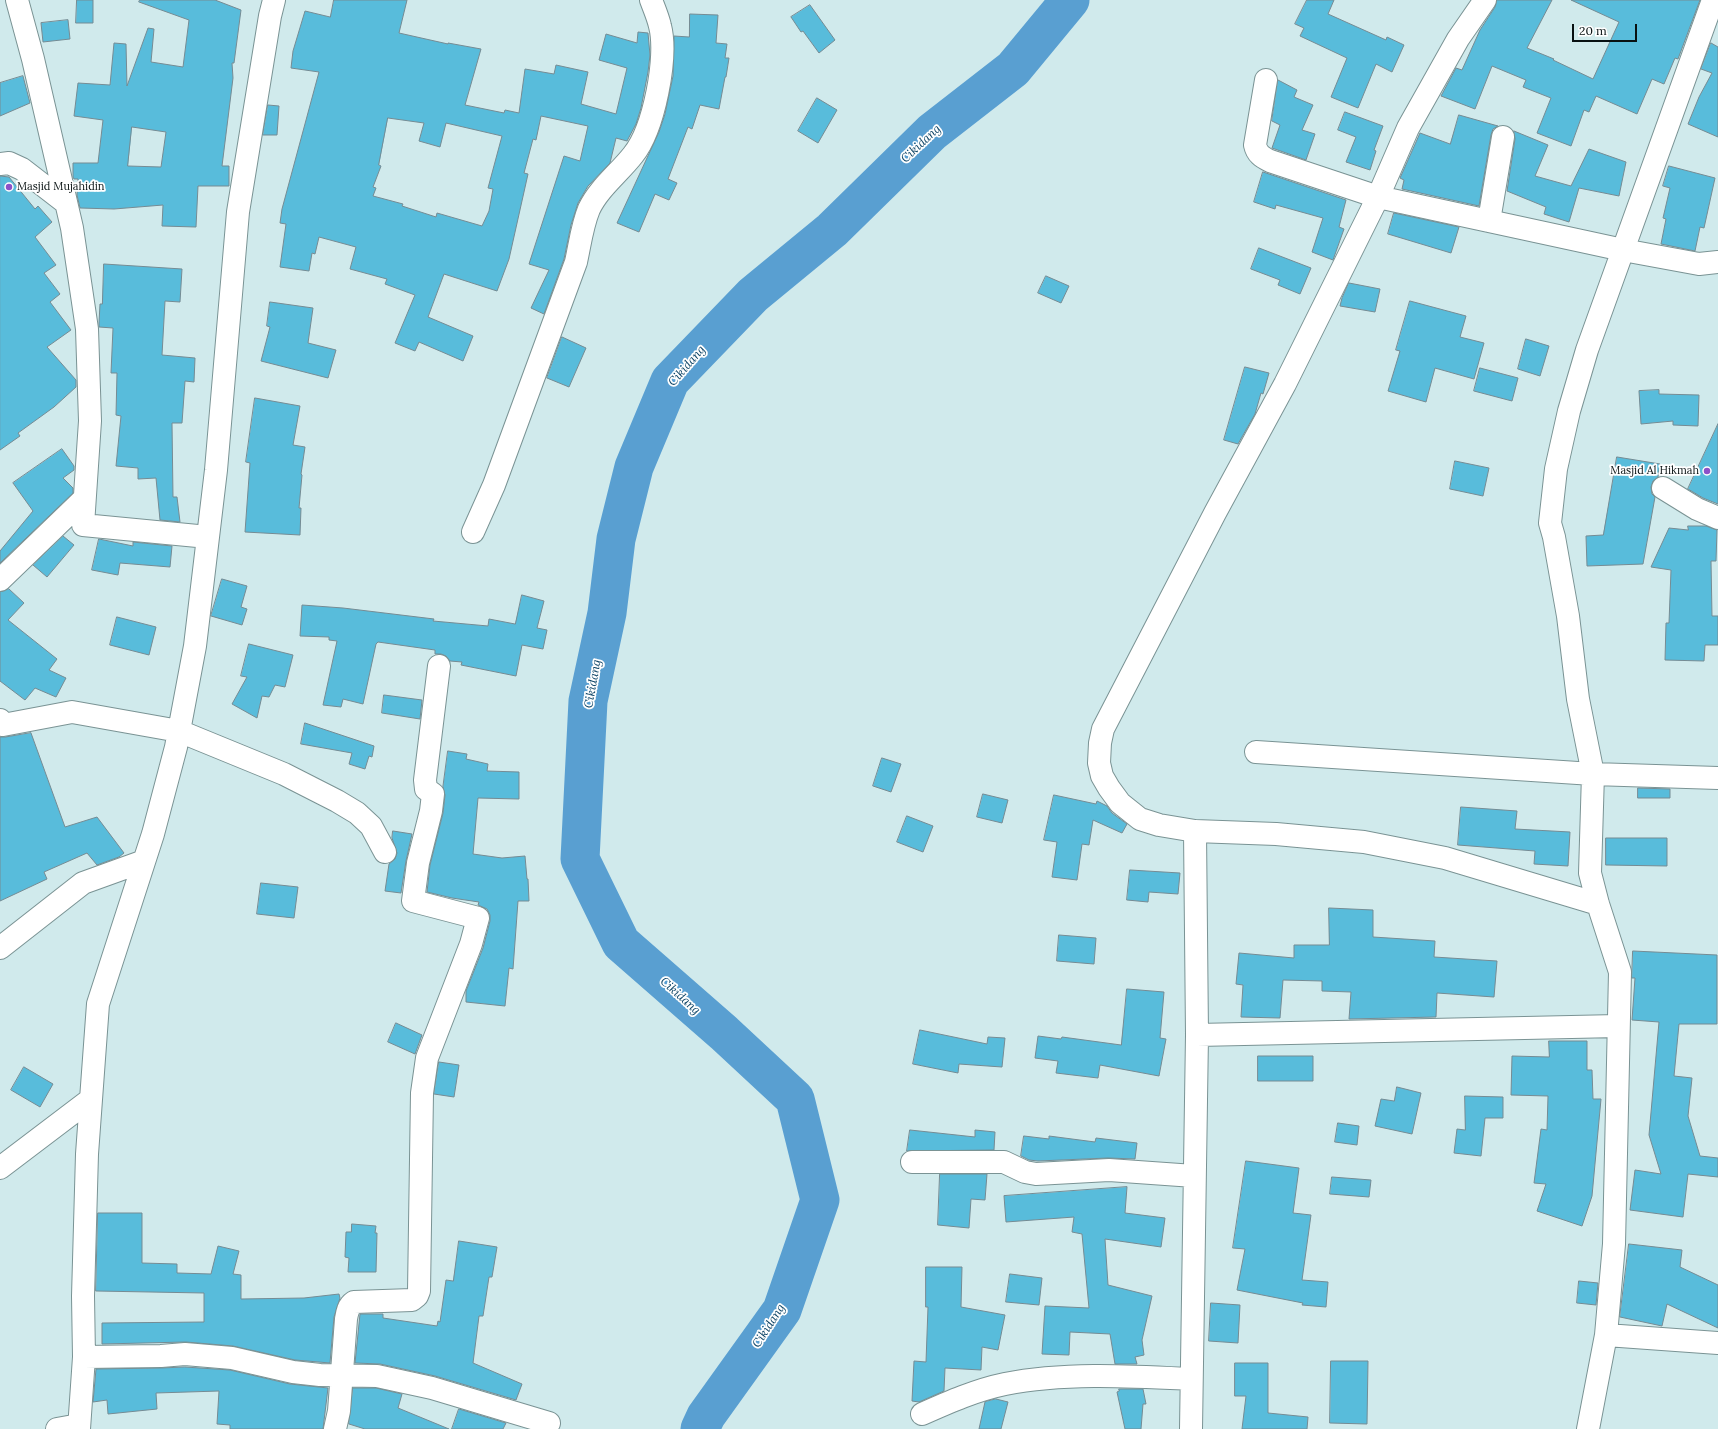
<!DOCTYPE html>
<style>
body{margin:0}
#map{position:relative;width:1718px;height:1429px;overflow:hidden;background:#d0eaec;font-family:Lora,serif}
canvas{display:block}
.scale{position:absolute;left:1572px;top:24px;width:65px;height:18px;box-sizing:border-box;border:2px solid #081112;border-top:0;padding-left:5px;font-size:12px;line-height:14px;white-space:nowrap;color:#081112;-webkit-text-stroke:3px #fff;paint-order:stroke}
</style>
<div id="map">
<canvas width="1718" height="1429"></canvas>
<div class="scale">20 m</div>
</div>
<script>
const g = document.querySelector('canvas').getContext('2d');
g.lineJoin = 'round';
function stroke(path, color, width, dash) {
  g.strokeStyle = color;
  g.lineWidth = width;
  g.lineCap = dash ? 'butt' : 'round';
  g.setLineDash(dash || []);
  g.stroke(path);
}
function paint(path, color) {
  g.fillStyle = color;
  g.fill(path, 'evenodd');
}
function drawText(font, color, halo, rows, align = 'center') {
  g.font = font + ' Lora,serif';
  g.lineWidth = 3.5;
  g.setLineDash([]);
  g.textBaseline = 'middle';
  g.strokeStyle = halo;
  g.fillStyle = color;
  for (const [text, x, y, turn = 0] of rows) {
    g.save();
    g.translate(x, y);
    g.rotate((+turn || 0) * Math.PI / 180);
    g.textAlign = isNaN(turn) ? turn : align;
    if (halo) g.strokeText(text, 0, 0);
    g.fillText(text, 0, 0);
    g.restore();
  }
}
stroke(new Path2D(`
 M 700,1429 L 706,1416 L 782,1310 L 820,1200 L 795,1099 L 724,1033 L 621,943 L 580,859 L 588,701 L 607,613 L 616,539 L 634,467 L 670,381 L 753,295 L 832,230 L 932,132 L 1013,69 L 1070,0`), '#599fd1', 39);
const building = new Path2D(`
 M 77,0 L 93,0 L 93,23 L 76,23 Z
 M 140,0 L 215,0 L 241,10 L 234,63 L 232,63 L 233,78 L 222,166 L 229,166 L 229,186 L 198,186 L 196,227 L 162,226 L 163,205 L 114,209 L 80,208 L 77,195 L 78,179 L 74,179 L 73,177 L 73,163 L 98,163 L 103,120 L 74,116 L 78,83 L 110,85 L 114,43 L 126,44 L 127,86 L 148,28 L 154,29 L 151,62 L 183,67 L 189,20 L 139,2 ZM 132,127 L 166,132 L 161,167 L 128,166 Z
 M 334,0 L 407,0 L 399,33 L 448,44 L 448,43 L 481,49 L 465,105 L 504,113 L 505,110 L 519,113 L 525,69 L 554,74 L 556,65 L 588,72 L 581,104 L 616,114 L 627,68 L 599,60 L 606,34 L 637,43 L 638,32 L 648,33 L 650,55 L 648,72 L 641,108 L 636,124 L 627,141 L 616,138 L 610,163 L 588,186 L 578,203 L 571,225 L 564,259 L 544,314 L 531,308 L 549,270 L 529,264 L 564,156 L 580,161 L 588,126 L 541,116 L 536,140 L 533,139 L 524,173 L 528,174 L 509,259 L 497,291 L 444,274 L 428,317 L 473,336 L 463,361 L 419,342 L 415,351 L 395,343 L 415,295 L 385,284 L 387,279 L 350,269 L 356,247 L 319,237 L 315,254 L 312,253 L 309,271 L 280,267 L 286,224 L 280,223 L 282,209 L 319,72 L 291,68 L 293,51 L 305,11 L 330,17 ZM 388,118 L 424,123 L 419,141 L 440,147 L 446,123 L 502,136 L 488,188 L 493,189 L 489,211 L 482,226 L 437,213 L 436,217 L 402,206 L 403,204 L 373,196 L 376,188 L 373,187 L 381,166 L 379,165 Z
 M 1307,0 L 1334,0 L 1328,14 L 1386,40 L 1387,37 L 1404,45 L 1392,72 L 1376,64 L 1358,108 L 1331,97 L 1347,58 L 1300,36 L 1304,28 L 1295,24 Z
 M 1497,0 L 1552,0 L 1527,48 L 1554,59 L 1553,60 L 1593,79 L 1619,22 L 1571,0 L 1700,0 L 1678,59 L 1675,58 L 1664,84 L 1652,79 L 1637,114 L 1596,96 L 1589,112 L 1584,110 L 1571,146 L 1537,133 L 1551,98 L 1523,87 L 1526,80 L 1492,66 L 1475,109 L 1441,96 L 1456,68 L 1462,70 L 1480,30 L 1495,7 Z
 M 810,5 L 835,40 L 819,53 L 803,31 L 801,32 L 791,17 Z
 M 690,14 L 718,15 L 716,43 L 727,44 L 725,58 L 729,58 L 726,77 L 725,77 L 719,109 L 700,105 L 692,129 L 688,127 L 668,179 L 677,183 L 669,200 L 655,194 L 639,232 L 617,223 L 659,132 L 665,114 L 673,76 L 674,36 L 689,37 Z
 M 68,20 L 70,39 L 43,42 L 41,23 Z
 M 1711,43 L 1718,47 L 1718,137 L 1688,124 L 1699,97 L 1712,73 L 1701,69 Z
 M 23,76 L 30,103 L 0,116 L 0,83 Z
 M 1278,80 L 1297,90 L 1294,97 L 1313,105 L 1302,130 L 1315,134 L 1306,160 L 1272,148 L 1280,125 L 1272,121 Z
 M 817,98 L 837,110 L 818,143 L 798,131 Z
 M 268,105 L 279,106 L 277,135 L 263,135 Z
 M 1345,112 L 1383,126 L 1374,150 L 1376,151 L 1370,170 L 1346,162 L 1356,137 L 1338,130 Z
 M 1459,115 L 1498,126 L 1493,129 L 1491,135 L 1479,206 L 1402,189 L 1404,180 L 1400,178 L 1420,133 L 1450,144 Z
 M 1514,131 L 1548,145 L 1535,176 L 1571,186 L 1589,149 L 1626,162 L 1619,196 L 1579,188 L 1569,222 L 1544,214 L 1546,207 L 1507,191 L 1515,139 Z
 M 1669,166 L 1715,178 L 1704,228 L 1700,227 L 1695,251 L 1661,244 L 1666,219 L 1663,218 L 1670,188 L 1663,186 Z
 M 1263,172 L 1346,200 L 1339,227 L 1344,229 L 1333,260 L 1312,252 L 1323,218 L 1276,205 L 1275,209 L 1254,202 Z
 M 0,176 L 9,177 L 35,209 L 38,206 L 52,222 L 35,237 L 56,265 L 44,273 L 60,294 L 50,302 L 71,330 L 47,347 L 76,380 L 76,387 L 54,407 L 18,433 L 20,436 L 0,450 Z
 M 1394,213 L 1459,227 L 1451,253 L 1388,234 Z
 M 1259,248 L 1311,268 L 1300,294 L 1278,285 L 1280,280 L 1251,269 Z
 M 104,264 L 182,269 L 180,302 L 165,301 L 162,355 L 195,358 L 194,382 L 185,381 L 182,423 L 172,423 L 173,497 L 177,497 L 180,522 L 160,520 L 156,478 L 138,479 L 138,468 L 116,466 L 121,416 L 116,415 L 117,373 L 111,373 L 113,328 L 99,327 L 99,323 L 100,304 L 102,304 Z
 M 1046,276 L 1069,286 L 1061,303 L 1038,293 Z
 M 1349,283 L 1380,289 L 1375,312 L 1340,306 L 1342,298 Z
 M 1410,301 L 1466,316 L 1460,337 L 1484,343 L 1474,379 L 1435,368 L 1426,402 L 1388,391 L 1400,351 L 1396,350 Z
 M 270,302 L 313,308 L 308,343 L 336,350 L 328,378 L 261,361 L 270,327 L 267,326 Z
 M 562,337 L 586,348 L 569,387 L 547,378 Z
 M 1526,339 L 1549,346 L 1540,376 L 1518,369 Z
 M 1245,367 L 1269,373 L 1263,394 L 1261,393 L 1255,414 L 1238,444 L 1224,440 Z
 M 1480,368 L 1518,378 L 1512,401 L 1474,391 Z
 M 1659,390 L 1659,394 L 1699,395 L 1698,426 L 1673,425 L 1673,421 L 1641,424 L 1639,391 Z
 M 255,398 L 300,406 L 293,445 L 305,447 L 301,474 L 302,475 L 299,508 L 301,508 L 300,535 L 245,532 L 250,463 L 246,462 Z
 M 1718,424 L 1718,504 L 1703,498 L 1688,489 Z
 M 62,449 L 74,466 L 74,470 L 63,478 L 73,488 L 73,493 L 0,563 L 0,551 L 33,511 L 13,483 Z
 M 1617,457 L 1660,464 L 1658,477 L 1653,481 L 1651,487 L 1652,494 L 1655,497 L 1643,564 L 1587,566 L 1586,536 L 1603,535 Z
 M 1455,461 L 1489,468 L 1483,496 L 1450,489 Z
 M 1688,526 L 1706,526 L 1717,530 L 1716,561 L 1711,561 L 1712,616 L 1718,616 L 1718,645 L 1705,645 L 1704,661 L 1665,660 L 1666,623 L 1669,623 L 1671,570 L 1651,567 L 1669,528 L 1688,530 Z
 M 63,536 L 74,545 L 47,577 L 33,565 Z
 M 99,539 L 133,546 L 133,542 L 172,546 L 170,567 L 120,563 L 118,575 L 92,570 Z
 M 222,579 L 247,586 L 241,607 L 247,609 L 242,625 L 211,616 Z
 M 9,589 L 24,603 L 8,620 L 57,659 L 49,670 L 66,678 L 56,697 L 35,688 L 25,700 L 0,681 L 0,592 Z
 M 522,595 L 544,601 L 537,628 L 547,630 L 543,649 L 522,645 L 516,676 L 461,665 L 462,662 L 450,661 L 446,656 L 441,654 L 435,654 L 435,650 L 378,642 L 376,644 L 363,704 L 343,699 L 341,707 L 323,705 L 337,641 L 329,640 L 329,637 L 300,636 L 302,605 L 343,608 L 434,619 L 433,621 L 488,626 L 489,619 L 515,624 Z
 M 117,617 L 156,627 L 149,655 L 110,645 Z
 M 249,644 L 293,655 L 285,687 L 275,685 L 269,697 L 262,696 L 257,718 L 232,704 L 247,677 L 241,676 Z
 M 384,695 L 422,700 L 420,719 L 382,713 Z
 M 305,723 L 374,746 L 372,757 L 369,756 L 365,769 L 349,764 L 352,753 L 301,744 Z
 M 31,733 L 65,827 L 97,817 L 124,853 L 119,857 L 97,865 L 87,853 L 44,872 L 47,879 L 0,901 L 0,737 L 5,737 Z
 M 448,751 L 467,754 L 466,759 L 488,764 L 487,771 L 519,772 L 519,799 L 478,798 L 473,854 L 502,858 L 525,856 L 527,879 L 528,879 L 529,901 L 518,901 L 513,969 L 509,968 L 505,1006 L 466,1002 L 466,991 L 483,948 L 490,921 L 490,915 L 487,909 L 478,905 L 479,902 L 452,898 L 427,892 L 430,865 L 443,813 L 445,795 L 443,787 Z
 M 882,758 L 901,764 L 891,792 L 873,786 Z
 M 1638,788 L 1670,789 L 1670,798 L 1638,798 Z
 M 983,794 L 1008,800 L 1002,823 L 977,817 Z
 M 1054,795 L 1096,804 L 1097,801 L 1107,806 L 1112,813 L 1127,824 L 1122,833 L 1093,820 L 1089,845 L 1082,844 L 1077,880 L 1052,877 L 1057,842 L 1044,840 Z
 M 1461,807 L 1517,811 L 1515,829 L 1570,832 L 1568,866 L 1534,864 L 1535,851 L 1458,845 Z
 M 907,816 L 933,826 L 923,852 L 897,842 Z
 M 393,831 L 412,834 L 406,861 L 401,893 L 385,891 L 389,864 L 395,859 L 397,853 L 392,838 Z
 M 1606,838 L 1667,838 L 1667,866 L 1606,865 Z
 M 1130,870 L 1180,873 L 1178,894 L 1149,892 L 1148,902 L 1127,900 Z
 M 261,883 L 298,887 L 294,918 L 257,914 Z
 M 1329,908 L 1373,910 L 1373,937 L 1435,941 L 1434,957 L 1497,961 L 1494,997 L 1437,993 L 1436,1017 L 1349,1019 L 1351,992 L 1322,991 L 1322,981 L 1283,980 L 1280,1018 L 1241,1017 L 1243,985 L 1236,984 L 1239,953 L 1294,958 L 1294,945 L 1329,945 Z
 M 1059,935 L 1096,938 L 1094,964 L 1057,961 Z
 M 1633,951 L 1717,955 L 1717,1024 L 1679,1024 L 1674,1076 L 1692,1078 L 1688,1116 L 1700,1156 L 1718,1158 L 1718,1177 L 1688,1174 L 1683,1217 L 1630,1210 L 1635,1170 L 1661,1174 L 1649,1135 L 1659,1022 L 1632,1020 L 1635,978 L 1632,978 Z
 M 1127,989 L 1164,992 L 1160,1038 L 1166,1039 L 1159,1076 L 1100,1065 L 1098,1078 L 1056,1073 L 1058,1061 L 1035,1058 L 1038,1036 L 1061,1039 L 1062,1037 L 1121,1045 Z
 M 396,1023 L 422,1035 L 415,1054 L 388,1042 Z
 M 920,1030 L 987,1044 L 988,1037 L 1005,1038 L 1002,1067 L 959,1064 L 958,1073 L 913,1064 Z
 M 1549,1041 L 1587,1041 L 1587,1070 L 1592,1070 L 1593,1099 L 1601,1099 L 1592,1196 L 1582,1226 L 1537,1211 L 1546,1184 L 1534,1183 L 1541,1129 L 1547,1130 L 1548,1096 L 1511,1095 L 1512,1056 L 1549,1057 Z
 M 1258,1056 L 1313,1056 L 1313,1081 L 1258,1081 Z
 M 439,1062 L 459,1065 L 454,1097 L 434,1094 Z
 M 24,1067 L 53,1084 L 40,1107 L 11,1090 Z
 M 1397,1087 L 1421,1093 L 1412,1134 L 1375,1126 L 1381,1099 L 1394,1101 Z
 M 1465,1096 L 1503,1097 L 1503,1118 L 1485,1118 L 1481,1156 L 1454,1153 L 1457,1129 L 1465,1130 Z
 M 1338,1123 L 1359,1126 L 1357,1145 L 1335,1142 Z
 M 910,1130 L 975,1137 L 975,1130 L 995,1132 L 994,1150 L 907,1151 Z
 M 1024,1136 L 1049,1139 L 1049,1136 L 1095,1142 L 1096,1138 L 1137,1143 L 1135,1159 L 1108,1158 L 1038,1161 L 1029,1160 L 1021,1156 Z
 M 1246,1161 L 1299,1168 L 1293,1213 L 1311,1215 L 1302,1280 L 1328,1282 L 1326,1307 L 1302,1305 L 1303,1303 L 1237,1290 L 1245,1249 L 1233,1248 Z
 M 940,1174 L 987,1174 L 985,1200 L 971,1199 L 969,1228 L 938,1225 Z
 M 1332,1177 L 1371,1180 L 1369,1197 L 1330,1194 Z
 M 1127,1187 L 1125,1213 L 1165,1218 L 1161,1247 L 1105,1239 L 1108,1285 L 1152,1296 L 1142,1340 L 1144,1355 L 1135,1357 L 1137,1364 L 1115,1364 L 1110,1334 L 1070,1332 L 1069,1355 L 1042,1354 L 1045,1306 L 1089,1308 L 1082,1234 L 1072,1232 L 1074,1217 L 1006,1222 L 1004,1196 Z
 M 98,1213 L 142,1213 L 142,1263 L 177,1264 L 177,1273 L 211,1274 L 218,1246 L 239,1251 L 233,1274 L 241,1275 L 241,1299 L 304,1298 L 339,1294 L 340,1298 L 334,1317 L 330,1363 L 295,1360 L 233,1346 L 186,1342 L 102,1344 L 102,1323 L 204,1322 L 204,1293 L 96,1291 Z
 M 352,1224 L 376,1226 L 375,1233 L 377,1233 L 376,1272 L 348,1272 L 349,1258 L 345,1257 L 346,1232 L 351,1232 Z
 M 459,1241 L 497,1247 L 492,1277 L 489,1277 L 483,1316 L 479,1316 L 473,1363 L 522,1384 L 516,1400 L 435,1376 L 380,1364 L 355,1363 L 360,1314 L 383,1314 L 383,1318 L 437,1326 L 438,1321 L 440,1322 L 446,1280 L 453,1281 Z
 M 1629,1244 L 1682,1250 L 1680,1267 L 1718,1285 L 1718,1328 L 1667,1304 L 1662,1326 L 1620,1317 Z
 M 926,1267 L 962,1267 L 961,1307 L 1005,1315 L 998,1350 L 982,1347 L 981,1370 L 945,1368 L 944,1391 L 919,1402 L 912,1401 L 914,1361 L 926,1362 L 928,1307 L 926,1307 Z
 M 1010,1274 L 1042,1278 L 1039,1305 L 1006,1302 Z
 M 1579,1281 L 1598,1283 L 1596,1305 L 1577,1303 Z
 M 1211,1303 L 1240,1305 L 1238,1343 L 1209,1341 Z
 M 1331,1361 L 1368,1361 L 1367,1424 L 1330,1423 Z
 M 1235,1363 L 1268,1363 L 1268,1413 L 1308,1417 L 1307,1429 L 1242,1429 L 1246,1396 L 1235,1396 Z
 M 185,1367 L 230,1370 L 290,1384 L 328,1388 L 323,1429 L 230,1429 L 230,1425 L 217,1424 L 219,1391 L 156,1393 L 157,1409 L 108,1414 L 107,1400 L 93,1402 L 96,1369 L 161,1368 Z
 M 353,1388 L 376,1388 L 402,1394 L 398,1408 L 449,1429 L 365,1429 L 349,1424 Z
 M 1119,1389 L 1143,1389 L 1146,1404 L 1143,1404 L 1141,1429 L 1125,1429 L 1117,1392 L 1119,1391 Z
 M 996,1399 L 1008,1402 L 1001,1429 L 979,1429 L 985,1402 Z
 M 459,1409 L 506,1423 L 503,1429 L 452,1429 Z`);
paint(building, '#58bcdb');
stroke(building, '#758b93', 1);
const minor = new Path2D(`
 M 17,0 L 33,59 L 72,228 L 87,329 L 90,421 L 83,525 L 208,537
 M 1485,0 L 1458,39 L 1408,128 L 1378,197 L 1285,384 L 1215,513 L 1103,729 L 1100,743 L 1099,763 L 1102,776 L 1109,788 L 1120,803 L 1140,819 L 1159,825 L 1195,831 L 1276,834 L 1364,842 L 1445,858 L 1598,904
 M 1266,80 L 1255,145 C 1257,154 1262,157 1270,161 L 1378,197 L 1623,250 L 1699,264 L 1718,262
 M 0,164 L 9,163 L 22,169 L 66,203
 M 1489,221 L 1503,137
 M 1663,488 L 1697,509 L 1718,518
 M 473,532 L 494,485 L 576,262 C 580,244 582,226 589,209 C 599,188 619,173 633,155 C 654,129 668,57 660,26 C 658,17 654,8 651,0
 M 0,580 L 84,499
 M 0,720 L 3,725 L 72,712 L 179,731 L 284,774 L 337,801 L 357,813 L 371,826 L 385,852
 M 1256,752 L 1593,774 L 1718,778
 M 0,948 L 83,883 L 144,861
 M 1197,1035 L 1618,1026
 M 912,1162 L 1004,1162 L 1025,1172 L 1036,1174 L 1109,1170 L 1194,1176
 M 0,1168 L 91,1099
 M 1606,1335 L 1718,1343
 M 84,1357 L 161,1356 L 185,1354 L 232,1358 L 293,1372 L 320,1375 L 377,1376 L 432,1388 L 549,1423
 M 922,1414 C 949,1402 976,1390 1005,1384 C 1064,1372 1131,1376 1191,1379
 M 57,1429 L 79,1425
 M 79,1429 L 84,1357 L 83,1296 L 87,1154 L 98,1004 L 153,834 L 176,747 L 195,646 L 216,470 L 238,212 L 270,16 L 274,0
 M 335,1429 L 339,1411 L 346,1319 C 347,1313 348,1306 354,1302 L 412,1300 L 417,1296 L 419,1291 L 422,1093 L 427,1058 L 471,944 L 478,918 L 413,901 L 418,863 L 431,811 L 433,794 L 426,789 L 425,780 L 439,666
 M 1191,1429 L 1197,1035 L 1195,831
 M 1588,1429 L 1606,1335 L 1614,1244 L 1620,972 L 1598,904 L 1590,873 L 1593,774 L 1578,699 L 1568,616 L 1554,537 L 1550,523 L 1556,469 L 1569,411 L 1587,350 L 1713,0`);
stroke(minor, '#7a9394', 24);
stroke(minor, '#fff', 22);
for (const [x, y, r, color] of [
 [9,187,4,"#8c51c8"],
 [1707,471,4,"#8c51c8"]
]) {
  const dot = new Path2D();
  dot.arc(x, y, r, 0, 2 * Math.PI);
  g.fillStyle = color;
  g.fill(dot);
  stroke(dot, '#fff', 1.5);
}
drawText('11px', '#081112', '#fff', [
 ["Masjid Mujahidin",17,187],
 ["Masjid Al Hikmah",1699,471,"right"]
], 'left');
drawText('italic 12px', '#0d4466', '#fff', [
 ["Cikidang",921,144,-43],
 ["Cikidang",687,366,-49],
 ["Cikidang",593,684,-80],
 ["Cikidang",680,996,42],
 ["Cikidang",769,1326,-57]
]);
</script>
